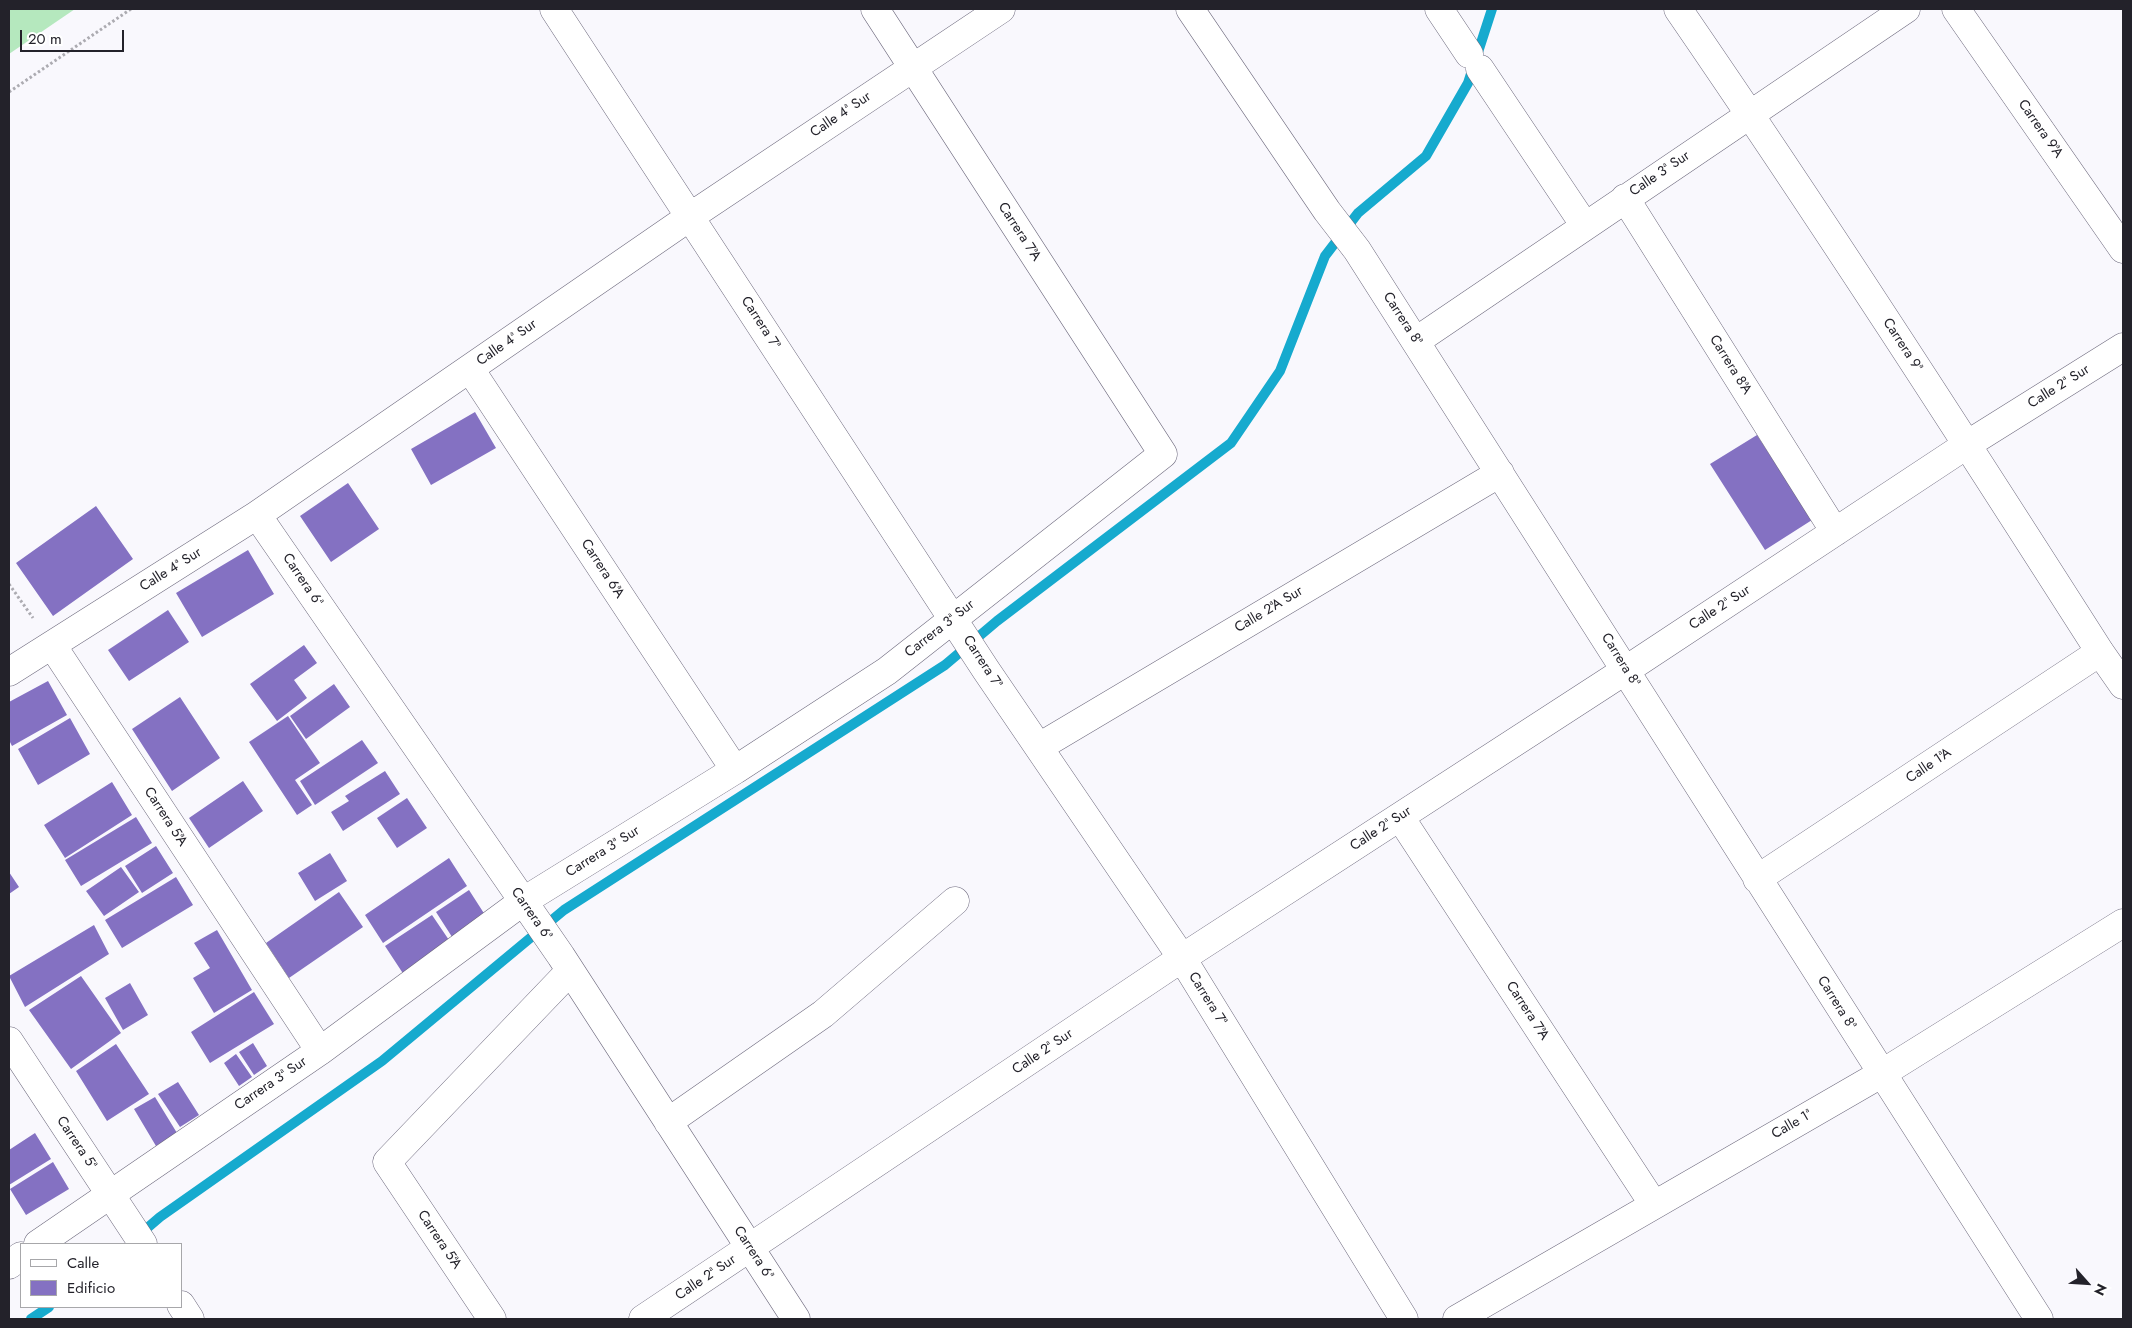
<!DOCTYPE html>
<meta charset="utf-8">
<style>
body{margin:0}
#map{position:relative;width:2132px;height:1328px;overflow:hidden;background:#f9f8fd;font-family:Jost,sans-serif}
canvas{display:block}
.frame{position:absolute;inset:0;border:10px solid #23222a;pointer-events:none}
.legend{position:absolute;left:20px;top:1243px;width:162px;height:65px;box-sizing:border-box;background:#fff;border:1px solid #a7a7aa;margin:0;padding:6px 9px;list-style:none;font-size:15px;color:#23222a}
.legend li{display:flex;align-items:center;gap:10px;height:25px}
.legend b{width:25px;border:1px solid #a7a7aa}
.north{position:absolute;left:2062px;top:1258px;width:50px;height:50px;-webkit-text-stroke:4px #fff;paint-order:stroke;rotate:116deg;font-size:14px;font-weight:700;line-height:20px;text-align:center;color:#23222a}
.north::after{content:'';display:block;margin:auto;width:18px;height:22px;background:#23222a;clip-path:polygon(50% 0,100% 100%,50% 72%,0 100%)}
.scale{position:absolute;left:20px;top:30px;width:104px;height:22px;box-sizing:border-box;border:2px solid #23222a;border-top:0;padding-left:6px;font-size:15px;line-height:18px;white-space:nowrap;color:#23222a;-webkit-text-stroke:4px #fff;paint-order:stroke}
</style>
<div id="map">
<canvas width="2132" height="1328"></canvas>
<div class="frame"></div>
<ul class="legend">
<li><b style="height:6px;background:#fff"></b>Calle</li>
<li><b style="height:14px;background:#8471c2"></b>Edificio</li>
</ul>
<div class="north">N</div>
<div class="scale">20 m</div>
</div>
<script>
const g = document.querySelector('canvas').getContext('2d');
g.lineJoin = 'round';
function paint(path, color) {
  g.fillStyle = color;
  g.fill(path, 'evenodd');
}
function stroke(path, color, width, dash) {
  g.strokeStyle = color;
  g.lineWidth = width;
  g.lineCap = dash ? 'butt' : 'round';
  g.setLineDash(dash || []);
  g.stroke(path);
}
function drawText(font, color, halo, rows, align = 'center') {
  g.font = font + ' Jost,sans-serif';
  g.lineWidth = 4;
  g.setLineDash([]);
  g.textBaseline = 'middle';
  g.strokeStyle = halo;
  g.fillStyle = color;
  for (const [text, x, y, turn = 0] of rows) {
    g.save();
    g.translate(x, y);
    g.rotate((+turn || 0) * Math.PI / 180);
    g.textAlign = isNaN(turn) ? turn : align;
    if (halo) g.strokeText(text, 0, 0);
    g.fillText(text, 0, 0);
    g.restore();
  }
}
paint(new Path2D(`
 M 9,9 L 75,9 L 9,54 Z`), '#b5e8be');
stroke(new Path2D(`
 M 139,1235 L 160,1217 L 382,1061 L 564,910 L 945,665 L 997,621 L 1231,443 L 1280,371 L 1325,256 L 1358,213 L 1426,156 L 1468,83 L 1492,9
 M 31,1319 L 49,1307`), '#16aace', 10);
paint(new Path2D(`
 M 475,412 L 496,448 L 431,485 L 411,449 Z
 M 1757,435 L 1812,520 L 1765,550 L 1710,464 Z
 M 348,483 L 379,529 L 331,562 L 300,516 Z
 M 96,506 L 133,559 L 53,616 L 16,563 Z
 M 248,550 L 274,594 L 202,637 L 176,593 Z
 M 168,610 L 189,642 L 129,681 L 108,650 Z
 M 304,645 L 317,663 L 294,680 L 307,698 L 277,721 L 250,684 Z
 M 48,681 L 67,715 L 12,746 L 9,740 L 9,702 Z
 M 334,684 L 350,707 L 306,739 L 290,716 Z
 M 180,697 L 220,758 L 172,791 L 132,729 Z
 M 288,716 L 320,763 L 295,780 L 312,805 L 297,815 L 249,742 Z
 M 70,718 L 90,754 L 38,785 L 18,749 Z
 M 362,740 L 378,763 L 315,805 L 300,781 Z
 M 385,771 L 400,794 L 343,831 L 331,812 L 349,801 L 345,796 Z
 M 243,781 L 263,811 L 209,848 L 189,818 Z
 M 112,782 L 132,815 L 65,858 L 44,825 Z
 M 407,798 L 427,828 L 397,848 L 377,818 Z
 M 136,817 L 152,843 L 81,886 L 65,860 Z
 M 156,846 L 173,873 L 142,893 L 125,866 Z
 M 330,853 L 347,881 L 315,901 L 298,873 Z
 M 449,858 L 467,886 L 383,943 L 365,915 Z
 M 121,867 L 139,892 L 104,916 L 86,891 Z
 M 9,872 L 19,887 L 9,894 Z
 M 176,877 L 193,905 L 122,948 L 105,920 Z
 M 469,890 L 487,918 L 454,940 L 436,912 Z
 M 339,892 L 363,927 L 289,978 L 266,943 Z
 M 432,915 L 451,943 L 404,975 L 385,946 Z
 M 94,925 L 109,954 L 25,1007 L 9,976 Z
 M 217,930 L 252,990 L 214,1013 L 193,978 L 210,968 L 194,943 Z
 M 81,976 L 121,1033 L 71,1069 L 29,1010 Z
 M 130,983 L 148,1015 L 123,1030 L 105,998 Z
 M 254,992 L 274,1024 L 210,1063 L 191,1032 Z
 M 253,1043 L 267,1066 L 254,1075 L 239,1052 Z
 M 116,1044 L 149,1094 L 107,1121 L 76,1071 Z
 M 236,1054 L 252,1077 L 239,1086 L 224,1063 Z
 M 178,1082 L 199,1115 L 180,1127 L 158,1094 Z
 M 155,1097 L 177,1133 L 156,1146 L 134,1109 Z
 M 35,1133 L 51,1159 L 9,1185 L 9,1150 Z
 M 53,1162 L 69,1189 L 26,1215 L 10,1189 Z`), '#8471c2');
const minor = new Path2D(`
 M 554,9 L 986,670 L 1182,958 L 1404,1319
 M 1190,9 L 1327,211 L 1357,250 L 2039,1319
 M 1439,9 L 1469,54
 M 1678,9 C 1823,220 1962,436 2100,652 L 2123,685
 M 1956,9 L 2123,249
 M 1480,69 L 1585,226
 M 1625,198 L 1835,532
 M 1416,341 L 1906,9
 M 470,369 L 735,770
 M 257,515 L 561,956 L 796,1319
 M 52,645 L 320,1051
 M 9,672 L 257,515 L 691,216 L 1001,9
 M 1039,747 L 1500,473
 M 1400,817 L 1654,1205
 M 1757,879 L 2100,652
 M 9,1041 L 143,1244
 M 668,1122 L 823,1014 L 955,901
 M 38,1244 L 320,1051 L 522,902 L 735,770 L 887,671 L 1163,454 L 875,9
 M 9,1265 L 21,1256
 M 181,1305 L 190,1319
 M 492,1319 L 387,1162 L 570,971
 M 643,1319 L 1182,958 L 1626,670 L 1968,444 L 2123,347
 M 1457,1319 L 1881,1074 L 2123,923`);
stroke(minor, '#6d697d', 29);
stroke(new Path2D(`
 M 9,92 L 131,9
 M 9,584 L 33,618`), '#acabb1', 3, [2.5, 2.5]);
stroke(minor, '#fff', 28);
drawText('14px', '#23222a', '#fff', [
 ["Calle 4ª Sur",841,115,-34],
 ["Carrera 9ªA",2040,129,55],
 ["Calle 3ª Sur",1660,174,-34],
 ["Carrera 7ªA",1019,232,57],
 ["Carrera 8ª",1402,319,57],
 ["Carrera 7ª",760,323,57],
 ["Calle 4ª Sur",507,343,-35],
 ["Carrera 9ª",1902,345,57],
 ["Carrera 8ªA",1730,365,58],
 ["Calle 2ª Sur",2059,387,-32],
 ["Carrera 6ªA",602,569,57],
 ["Calle 4ª Sur",171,570,-32],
 ["Carrera 6ª",302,580,56],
 ["Calle 2ª Sur",1720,608,-33],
 ["Calle 2ªA Sur",1269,610,-31],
 ["Carrera 3ª Sur",940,629,-38],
 ["Carrera 8ª",1620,660,58],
 ["Carrera 7ª",982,662,57],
 ["Calle 1ªA",1929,766,-34],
 ["Carrera 5ªA",165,817,57],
 ["Calle 2ª Sur",1381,829,-33],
 ["Carrera 3ª Sur",603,852,-32],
 ["Carrera 6ª",531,914,55],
 ["Carrera 7ª",1207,999,58],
 ["Carrera 8ª",1836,1003,58],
 ["Carrera 7ªA",1527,1011,57],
 ["Calle 2ª Sur",1043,1052,-34],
 ["Carrera 3ª Sur",271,1084,-34],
 ["Calle 1ª",1792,1125,-30],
 ["Carrera 5ª",76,1143,56],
 ["Carrera 5ªA",439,1240,56],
 ["Carrera 6ª",753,1253,57],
 ["Calle 2ª Sur",706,1278,-34]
]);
</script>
